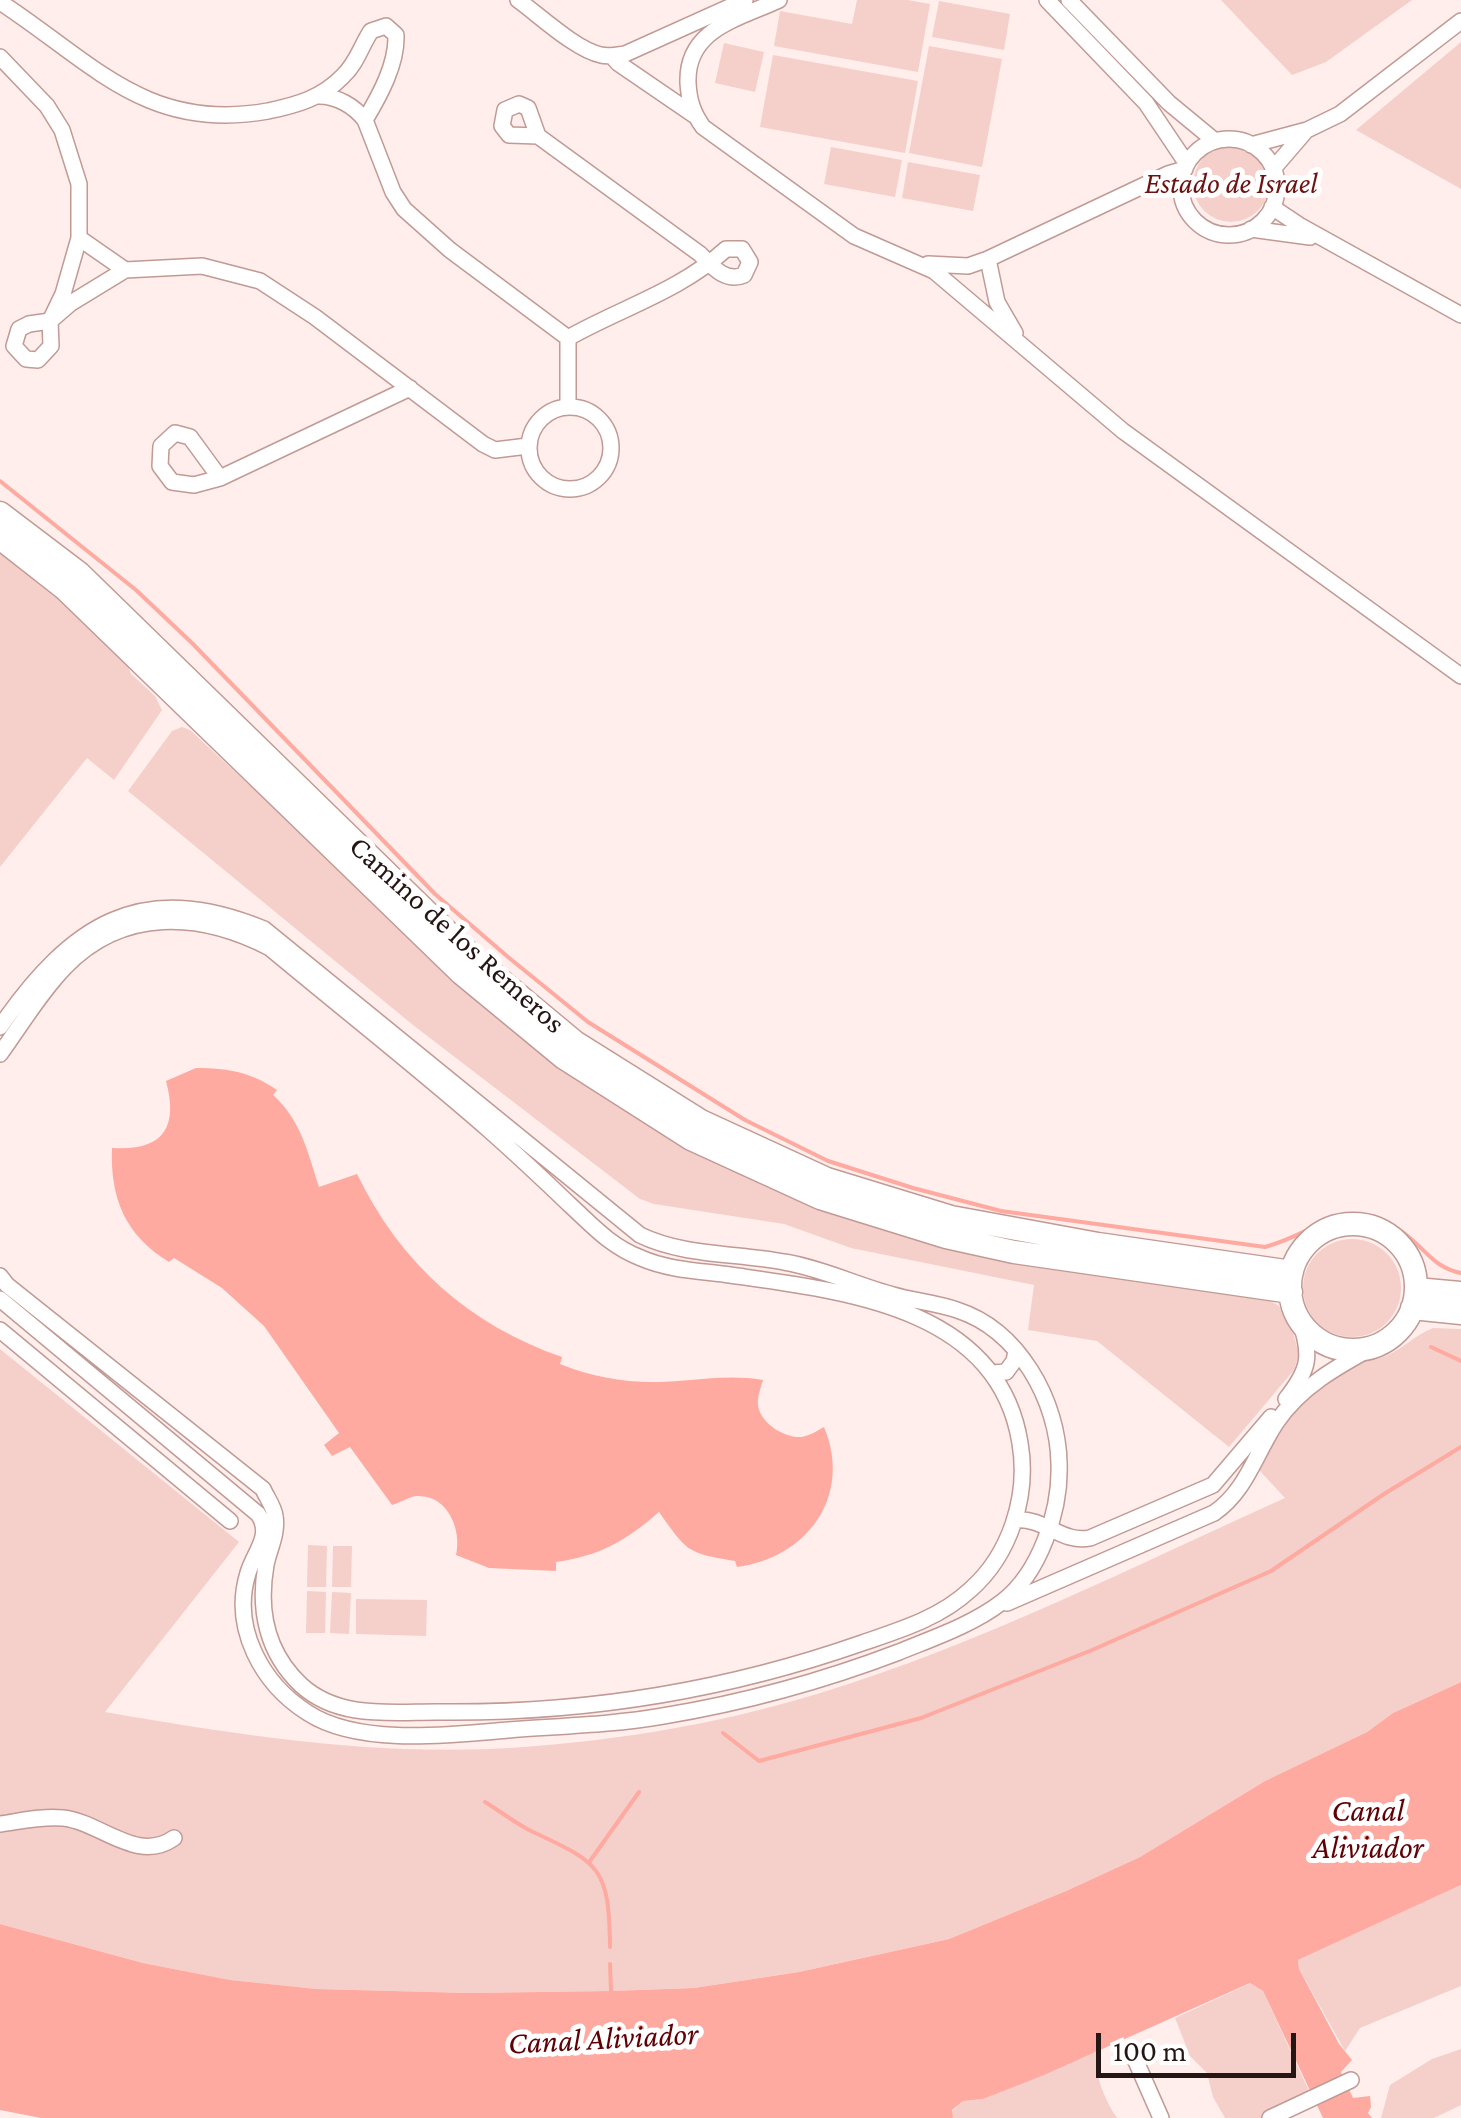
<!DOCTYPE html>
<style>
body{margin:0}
#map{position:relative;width:1461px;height:2118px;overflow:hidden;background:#ffeeeb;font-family:"Crimson Pro",serif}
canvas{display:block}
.scale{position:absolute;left:1096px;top:2033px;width:200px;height:45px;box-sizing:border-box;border:5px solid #241614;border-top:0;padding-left:12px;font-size:30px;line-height:35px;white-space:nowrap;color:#241614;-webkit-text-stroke:8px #fff;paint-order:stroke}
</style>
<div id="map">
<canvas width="1461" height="2118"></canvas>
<div class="scale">100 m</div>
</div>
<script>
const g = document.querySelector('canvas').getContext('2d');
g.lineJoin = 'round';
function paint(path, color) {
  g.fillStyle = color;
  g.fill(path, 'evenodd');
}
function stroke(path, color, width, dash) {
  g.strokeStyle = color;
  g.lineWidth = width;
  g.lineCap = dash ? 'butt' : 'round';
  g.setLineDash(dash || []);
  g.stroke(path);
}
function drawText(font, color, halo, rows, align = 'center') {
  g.font = font + ' "Crimson Pro",serif';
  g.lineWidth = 10;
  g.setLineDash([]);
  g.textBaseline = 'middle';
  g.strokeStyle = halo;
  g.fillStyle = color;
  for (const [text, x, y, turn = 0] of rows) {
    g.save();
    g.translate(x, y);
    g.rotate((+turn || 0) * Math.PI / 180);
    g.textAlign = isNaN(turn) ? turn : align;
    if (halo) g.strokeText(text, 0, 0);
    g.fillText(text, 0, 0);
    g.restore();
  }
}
paint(new Path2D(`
 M 857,0 L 908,0 L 930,4 L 918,72 L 774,46 L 780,11 L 852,24 Z
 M 1221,0 L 1412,0 L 1326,62 L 1292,75 Z
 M 939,1 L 1010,14 L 1004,50 L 932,37 Z
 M 1461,42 L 1461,189 L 1356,130 Z
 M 724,43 L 764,52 L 755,92 L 715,83 Z
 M 929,46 L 1002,59 L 982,167 L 909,153 Z
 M 773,55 L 918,81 L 905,153 L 760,127 Z
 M1193 184a38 38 0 1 1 76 0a38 38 0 1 1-76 0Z
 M 831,147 L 902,160 L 895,197 L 824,184 Z
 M 908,162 L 980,175 L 973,211 L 902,198 Z
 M 0,548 L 49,586 L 124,657 L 131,674 L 155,696 L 162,710 L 114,780 L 87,758 L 0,867 Z
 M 182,727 L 190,730 L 520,1036 L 614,1104 L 703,1154 L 779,1190 L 1269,1300 L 1279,1306 L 1293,1332 L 1299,1354 L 1294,1370 L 1229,1447 L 1097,1341 L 1028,1330 L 1034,1285 L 851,1248 L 784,1224 L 654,1204 L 640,1199 L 413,1025 L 128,791 L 172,731 Z
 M1303 1288a49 49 0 1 1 98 0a49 49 0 1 1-98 0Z
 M 1433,1328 L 1461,1329 L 1461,1682 L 1393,1713 L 1367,1732 L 1265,1781 L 1140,1857 L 1066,1891 L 949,1939 L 799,1972 L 694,1988 L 611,1991 L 469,1993 L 317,1989 L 229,1980 L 143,1963 L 0,1924 L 0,1349 L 239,1542 L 105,1712 C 232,1734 359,1754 489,1749 C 598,1744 712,1726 817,1694 C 978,1645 1132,1567 1285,1498 L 1259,1470 C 1281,1431 1301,1393 1342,1369 C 1355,1362 1372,1362 1386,1356 C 1404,1348 1415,1335 1433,1328 Z
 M 308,1545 L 327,1546 L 326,1587 L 307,1587 Z
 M 333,1546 L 352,1546 L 351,1587 L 332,1587 Z
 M 307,1591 L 326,1592 L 325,1633 L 306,1633 Z
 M 332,1592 L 351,1593 L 349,1634 L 330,1633 Z
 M 356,1599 L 427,1600 L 426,1636 L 356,1634 Z
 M 1461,1885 L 1461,1986 L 1360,2028 L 1345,2051 L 1299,1969 L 1298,1960 Z
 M 1251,1983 L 1263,1991 L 1309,2091 L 1262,2113 L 1263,2118 L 1225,2118 L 1213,2097 L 1207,2073 L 1190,2056 L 1175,2018 Z
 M 1461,2049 L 1461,2105 L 1434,2118 L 1381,2118 L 1390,2085 L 1432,2059 Z
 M 1096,2052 C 1095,2076 1104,2099 1117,2118 L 953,2118 L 952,2111 L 963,2101 L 983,2099 Z`), '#f5d0cb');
paint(new Path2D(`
 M 196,1068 C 228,1068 251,1072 277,1090 L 273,1095 C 301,1120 308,1153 319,1187 L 357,1174 C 400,1263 469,1325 562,1357 L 560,1364 C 592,1377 626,1383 660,1382 C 695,1381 727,1374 763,1380 C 761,1387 757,1397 758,1405 C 760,1423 784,1438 801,1437 C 809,1436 817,1431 824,1427 C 853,1496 807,1558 737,1567 L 735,1561 C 686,1553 687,1551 659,1512 C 627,1540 600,1556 556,1562 L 556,1571 L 489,1568 L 456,1555 C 462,1530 448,1494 416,1496 C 409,1497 399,1503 392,1505 L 350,1447 L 332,1456 L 324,1445 L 339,1433 L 264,1326 L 222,1288 L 174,1258 L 169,1262 C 125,1235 110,1198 112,1148 C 162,1151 179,1129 166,1081 Z
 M 1461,1682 L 1461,1885 L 1298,1960 L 1299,1969 L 1339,2044 L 1352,2060 L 1341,2072 L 1342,2075 L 1353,2098 L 1370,2096 L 1371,2107 L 1368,2113 L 1372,2118 L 1323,2118 L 1263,1991 L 1250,1983 L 1044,2075 L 983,2099 L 963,2101 L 952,2110 L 953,2118 L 41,2118 L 0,2110 L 0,1924 L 143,1963 L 230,1980 L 317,1989 L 469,1993 L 611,1991 L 694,1988 L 799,1972 L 949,1939 L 1066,1891 L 1140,1857 L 1265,1781 L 1367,1732 L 1393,1713 Z`), '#feaaa0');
stroke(new Path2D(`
 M 0,481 L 136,590 L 192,643 L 435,894 L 508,957 L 588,1022 L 745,1120 L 828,1161 L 913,1188 L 1001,1211 L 1265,1247 C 1322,1232 1350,1187 1410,1238 C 1428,1253 1436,1268 1461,1273
 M 1431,1347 L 1461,1361
 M 723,1733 L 759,1761 L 921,1718 L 1092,1650 L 1271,1571 L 1384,1494 L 1461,1447
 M 485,1802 C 500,1811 515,1823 531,1831 C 600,1863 609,1867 610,1947
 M 590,1861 L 639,1792
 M 610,1964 L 611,1991`), '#feaaa0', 4);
const street = new Path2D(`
 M 518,0 C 539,15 576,50 601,55 C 608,57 618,55 625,54 L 745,0
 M 779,0 C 738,19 686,29 688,83 C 689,101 693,113 703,127 L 854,236 L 934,271 L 1123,431 L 1461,676
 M 1047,0 L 1146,103 L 1187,164
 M 1069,0 L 1169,103 L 1215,141
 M 0,2 C 92,62 147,133 268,111 C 297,105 322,98 343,76 C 357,63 361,46 371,31 L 386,26 L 396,35 C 397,64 380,95 365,120
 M 612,56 L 618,63 L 694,115
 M 0,57 L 47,106 L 62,130 L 79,184 L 79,238 L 63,294 L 50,321 L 51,346 L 38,360 L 26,359 L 14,346 L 19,329 L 29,324 L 50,321 L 71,303 L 125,270 L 79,238
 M 319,96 C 337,96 354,106 365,120 L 393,192 L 404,209 L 450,250 L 568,338
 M 538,136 L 528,108 L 519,104 L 505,110 L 502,126 L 509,135 L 538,136 L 700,254 C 712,266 725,283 744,275 L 750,262 L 742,249 L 726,249 C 680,291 621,308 568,338 L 568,407
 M1181 187a48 48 0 1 1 96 0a48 48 0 1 1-96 0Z
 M 1251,145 L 1307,130 L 1340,114 L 1461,21
 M 1273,169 L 1304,133
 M 1272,207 L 1299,225 L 1461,315
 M 1251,229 L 1310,237
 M 988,259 L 1168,174 L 1185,169
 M 928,264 L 968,266 L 988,259 L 997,302 L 1015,333
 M 125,270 L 202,266 L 260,281 L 315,317 L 483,444 L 495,450 L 528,446
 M529 448a41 41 0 1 1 82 0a41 41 0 1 1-82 0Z
 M 220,478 L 190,437 L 175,433 L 161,446 L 160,466 L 172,482 L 194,485 L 220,478 L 410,388
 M 0,1027 C 71,925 140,878 264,929 L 640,1235 C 683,1256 737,1253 784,1262 C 821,1268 856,1285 893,1295 C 914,1301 936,1303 957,1310 C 1019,1330 1058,1401 1059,1463 C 1061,1510 1040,1573 1002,1602 C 972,1625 933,1638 899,1652 C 823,1681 742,1703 663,1716 C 612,1725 559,1726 508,1730 C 449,1735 359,1746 308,1713 C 262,1684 231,1628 248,1573 C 254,1552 273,1535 258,1514 L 0,1299
 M 0,1054 C 21,1025 40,993 65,967 C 123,907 200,912 270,948 C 342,1008 417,1067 488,1129 C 515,1153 543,1179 569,1204 C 593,1226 610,1246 641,1258 C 668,1270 701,1271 730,1275 C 842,1291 998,1306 1020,1443 C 1029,1496 1010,1555 970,1590 C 940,1618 900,1630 862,1643 C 725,1691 582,1714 436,1712 C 390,1712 338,1719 301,1685 C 267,1653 258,1610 266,1565 C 269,1549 278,1534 275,1516 C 274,1507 267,1498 263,1489 L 7,1285 L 0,1276
 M 0,1330 L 230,1521
 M 991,1373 L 1006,1372 L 1014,1361 L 1016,1351
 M 1286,1399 C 1309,1370 1312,1356 1300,1321
 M 1016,1520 C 1043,1517 1063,1544 1090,1538 L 1213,1485 L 1271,1417
 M 1007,1603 L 1214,1513 C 1246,1491 1255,1455 1276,1423 C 1300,1387 1338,1366 1375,1346
 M 0,1824 C 21,1821 42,1816 63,1818 C 101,1822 137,1864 174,1838
 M 1131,2050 L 1161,2118
 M 1270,2118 L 1351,2080`);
const secondary = new Path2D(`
 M 0,513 L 79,573 L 474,958 L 575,1042 L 701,1121 L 827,1179 L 951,1217 L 1098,1244 L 1292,1272
 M 0,538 L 65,589 L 461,973 L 564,1058 L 691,1139 L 820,1198 L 946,1237 L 1014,1252 L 1291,1292
 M1290 1287a63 63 0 1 1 126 0a63 63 0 1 1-126 0Z
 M 1416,1289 L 1461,1293
 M 1412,1308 L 1461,1313`);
stroke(street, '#c19a95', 18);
stroke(secondary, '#c19a95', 25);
stroke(street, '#fff', 15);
stroke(secondary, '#fff', 22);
drawText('italic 30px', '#6d1111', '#fff', [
 ["Estado de Israel",1231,184]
]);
drawText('30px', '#241614', '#fff', [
 ["Camino de los Remeros",457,935,42]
]);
drawText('italic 32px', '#600005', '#fff', [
 ["Canal",1368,1811],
 ["Aliviador",1368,1848],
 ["Canal Aliviador",603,2039,-3]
]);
</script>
